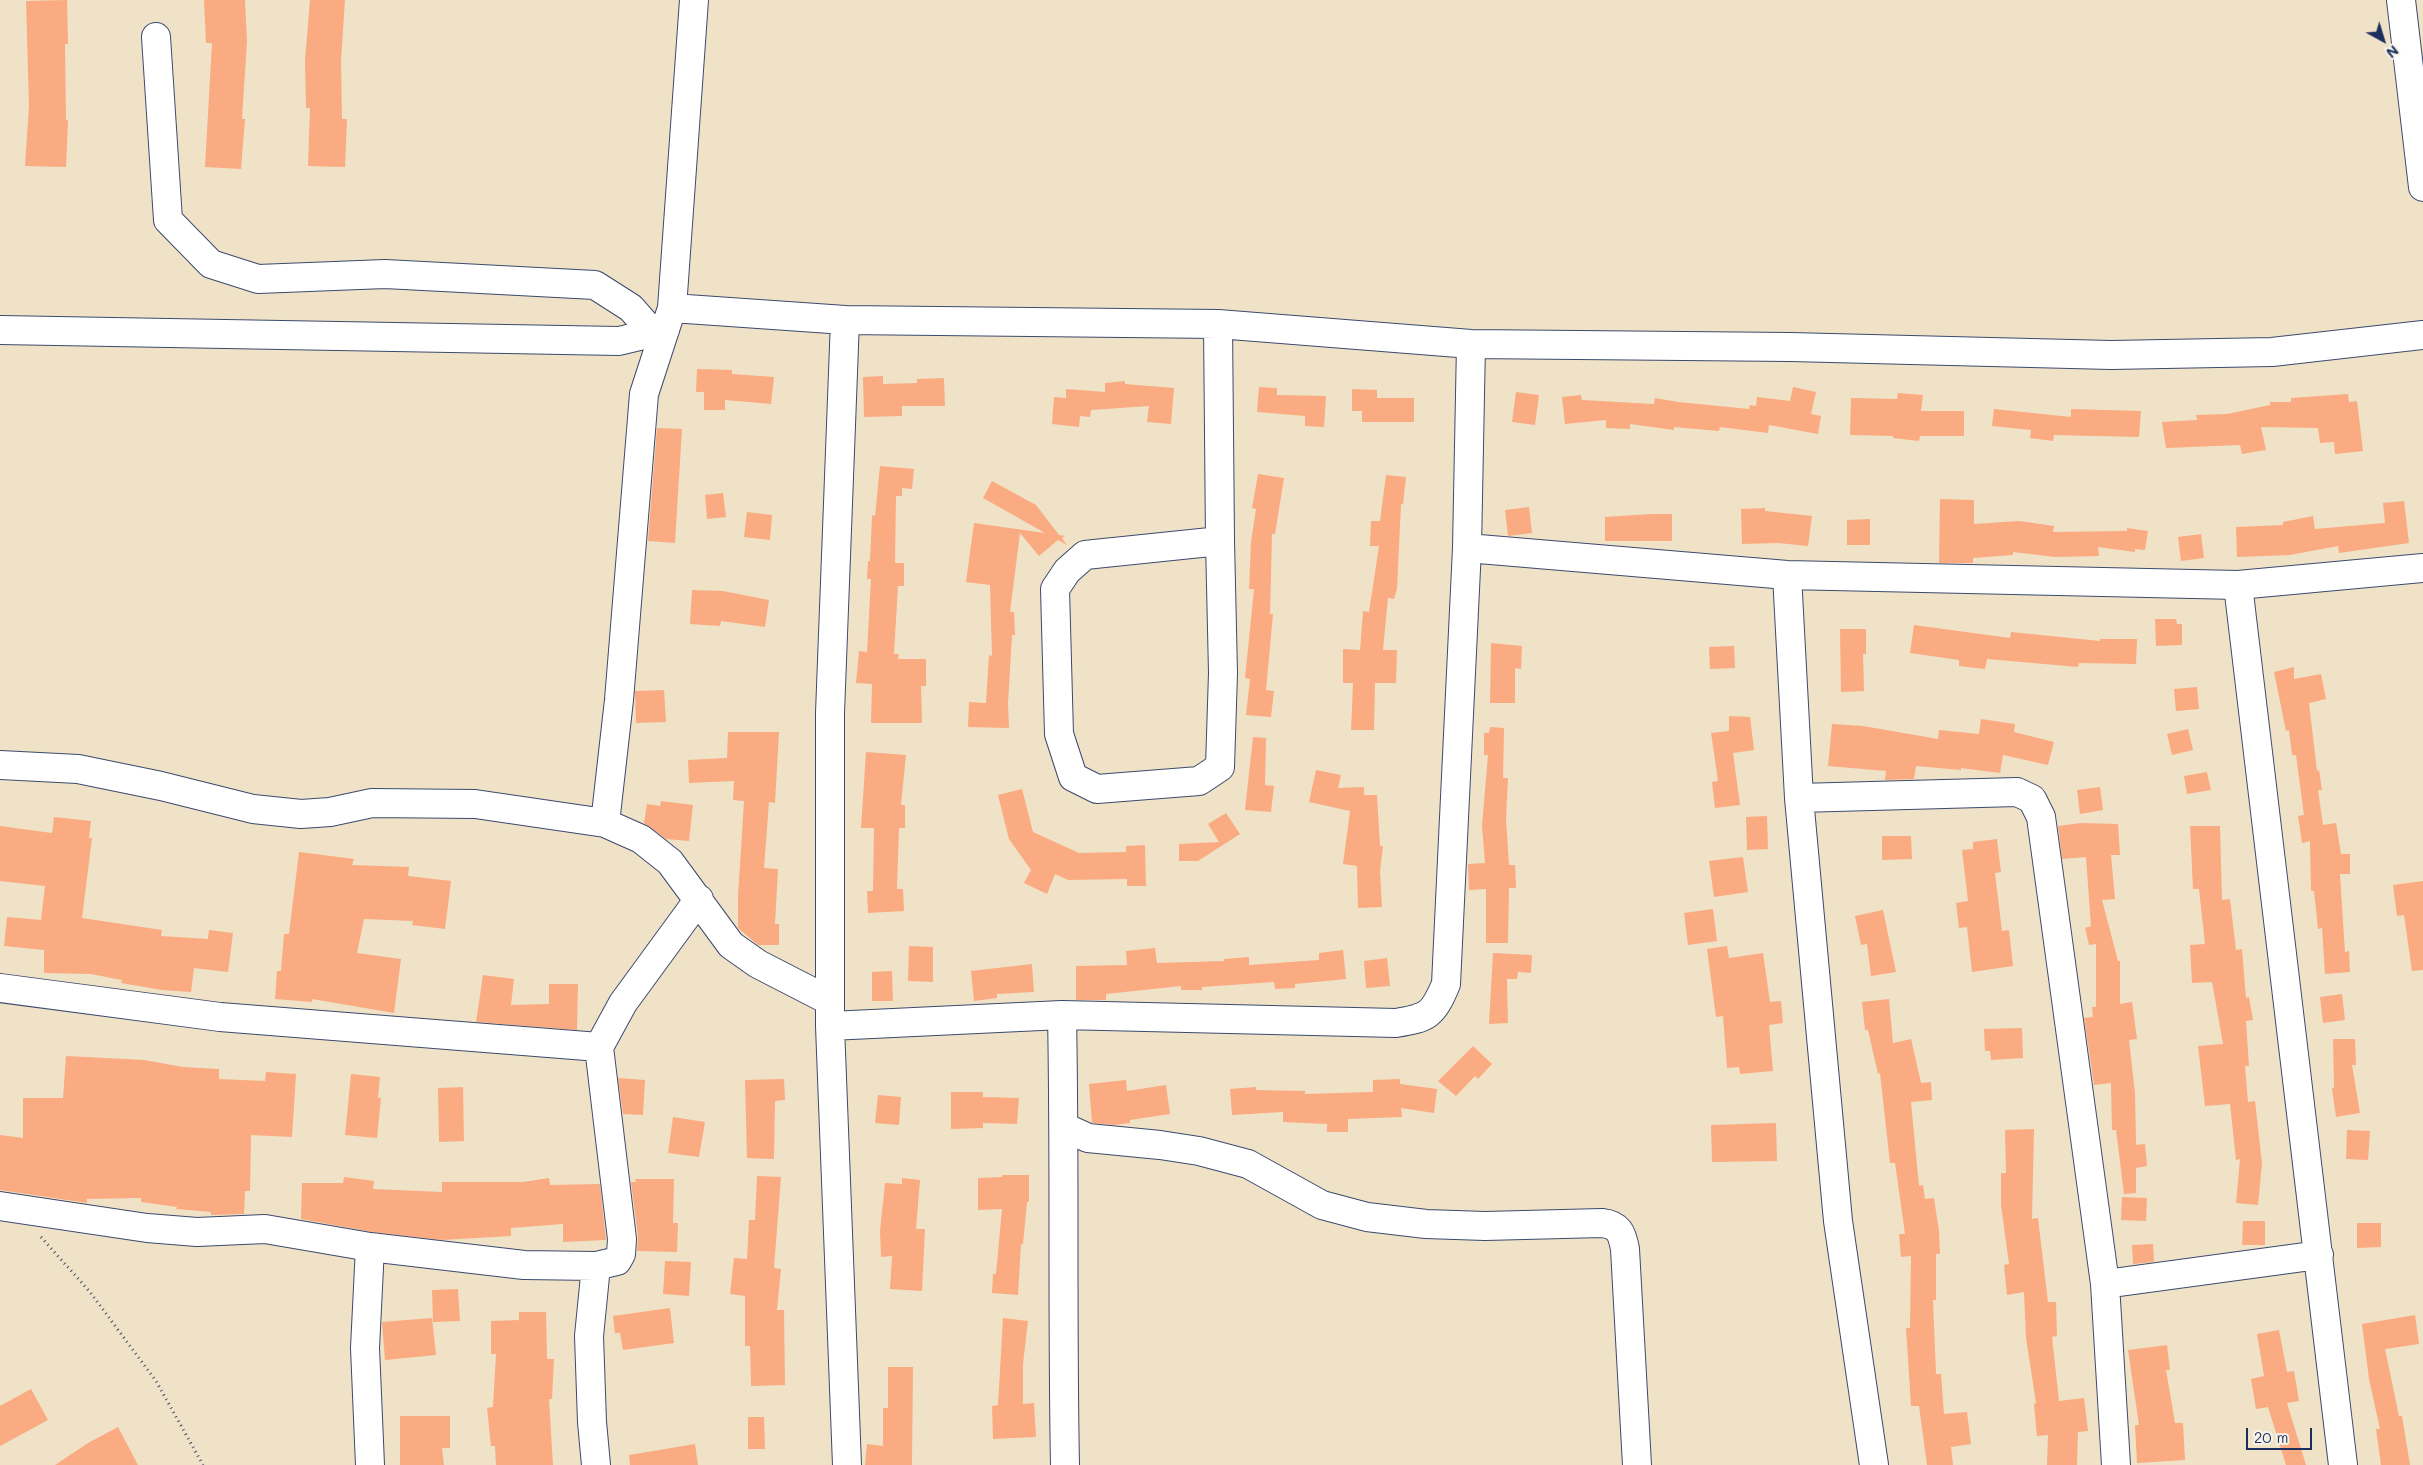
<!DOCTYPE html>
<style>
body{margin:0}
#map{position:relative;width:2423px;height:1465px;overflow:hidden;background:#f0e2c6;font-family:Mali,sans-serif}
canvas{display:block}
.north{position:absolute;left:2358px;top:15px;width:50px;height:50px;-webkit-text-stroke:4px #f7f3e8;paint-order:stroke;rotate:141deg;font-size:14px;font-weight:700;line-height:20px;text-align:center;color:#1b2f5e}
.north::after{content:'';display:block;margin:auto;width:18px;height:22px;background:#1b2f5e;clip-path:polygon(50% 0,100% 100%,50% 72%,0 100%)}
.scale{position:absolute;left:2246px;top:1428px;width:66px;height:22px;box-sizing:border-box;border:2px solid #1b2f5e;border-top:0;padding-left:6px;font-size:15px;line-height:18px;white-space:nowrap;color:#1b2f5e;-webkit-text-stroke:4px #f7f3e8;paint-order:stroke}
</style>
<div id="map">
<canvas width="2423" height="1465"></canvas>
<div class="north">N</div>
<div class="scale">20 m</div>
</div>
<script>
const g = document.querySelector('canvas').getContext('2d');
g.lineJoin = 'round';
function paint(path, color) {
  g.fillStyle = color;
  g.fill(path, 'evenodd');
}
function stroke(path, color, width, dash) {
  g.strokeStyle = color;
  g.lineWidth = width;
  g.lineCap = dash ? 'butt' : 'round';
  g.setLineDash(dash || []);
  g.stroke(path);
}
paint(new Path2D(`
 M 67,0 L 68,44 L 65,44 L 66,120 L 68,120 L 66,167 L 25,166 L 29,106 L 26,1 Z
 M 204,0 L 245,0 L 247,41 L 242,119 L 245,119 L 241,169 L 205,167 L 212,43 L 206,43 Z
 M 310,0 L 345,0 L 341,61 L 342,119 L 347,119 L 345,167 L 308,166 L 310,108 L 306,108 L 305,60 Z
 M 697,369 L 732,370 L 732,374 L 774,377 L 771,404 L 725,400 L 725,410 L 704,410 L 704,392 L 696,392 Z
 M 883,376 L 883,384 L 917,383 L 917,379 L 944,378 L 945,406 L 902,406 L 902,416 L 864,417 L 863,377 Z
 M 1125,381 L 1125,384 L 1174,388 L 1171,424 L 1147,422 L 1149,406 L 1091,410 L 1090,417 L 1080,416 L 1079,427 L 1052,424 L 1054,397 L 1066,398 L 1066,389 L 1105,392 L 1105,383 Z
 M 1259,387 L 1277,388 L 1277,395 L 1326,396 L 1324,427 L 1305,426 L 1305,416 L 1257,412 Z
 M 1793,387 L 1816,392 L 1811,414 L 1821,416 L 1818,434 L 1769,425 L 1768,433 L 1720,427 L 1719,431 L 1674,427 L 1674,430 L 1630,424 L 1630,429 L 1606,428 L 1606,420 L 1565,424 L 1562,397 L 1581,395 L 1582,400 L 1654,404 L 1655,398 L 1678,402 L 1749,409 L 1750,405 L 1756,406 L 1757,397 L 1790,401 Z
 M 1352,389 L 1377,390 L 1377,398 L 1414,398 L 1414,422 L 1362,422 L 1362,411 L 1352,411 Z
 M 1516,392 L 1539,395 L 1535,425 L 1512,422 Z
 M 1898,393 L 1923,395 L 1921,411 L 1964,411 L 1964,436 L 1920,436 L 1919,441 L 1893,438 L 1893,436 L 1850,435 L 1851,398 L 1897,399 Z
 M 2348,394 L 2349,402 L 2357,401 L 2363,451 L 2335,454 L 2334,442 L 2320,443 L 2318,428 L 2261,427 L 2266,450 L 2242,454 L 2240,445 L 2166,448 L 2162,422 L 2197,420 L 2196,415 L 2227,414 L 2270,405 L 2270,402 L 2291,402 L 2291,398 Z
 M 1994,409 L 2071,417 L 2071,409 L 2141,411 L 2139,437 L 2054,435 L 2053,441 L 2030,438 L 2031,430 L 1992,426 Z
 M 657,428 L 682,429 L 675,543 L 648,541 Z
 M 880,466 L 914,469 L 912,489 L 902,488 L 902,496 L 896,496 L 895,563 L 904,563 L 904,586 L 898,586 L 894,654 L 899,654 L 898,659 L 926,659 L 926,686 L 921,686 L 922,723 L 871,723 L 872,684 L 856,683 L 859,651 L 867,652 L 871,579 L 867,579 L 868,561 L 870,561 L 872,515 L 875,516 Z
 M 1258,474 L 1284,478 L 1275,534 L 1272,534 L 1270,614 L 1273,614 L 1266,690 L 1274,691 L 1271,717 L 1246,715 L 1250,679 L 1245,678 L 1254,589 L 1249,589 L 1251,542 L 1256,509 L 1252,508 Z
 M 1386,475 L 1406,477 L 1403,504 L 1401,504 L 1397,589 L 1394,599 L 1388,598 L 1383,650 L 1397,650 L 1396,683 L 1375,683 L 1374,730 L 1351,730 L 1353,683 L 1343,683 L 1343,649 L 1360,650 L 1363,611 L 1369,612 L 1379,546 L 1370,546 L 1371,521 L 1380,521 Z
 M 992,481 L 1036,505 L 1059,535 L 1065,536 L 1062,538 L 1067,545 L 1058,540 L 1039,556 L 1020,533 L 1010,612 L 1014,612 L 1015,635 L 1012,635 L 1008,704 L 1009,728 L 968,727 L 969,702 L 986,703 L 989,655 L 992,656 L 990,585 L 966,582 L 974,523 L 1045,533 L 983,498 Z
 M 723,493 L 726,517 L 707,519 L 705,495 Z
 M 1940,499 L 1974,500 L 1974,524 L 2019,521 L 2054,526 L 2053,532 L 2127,531 L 2127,528 L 2148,531 L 2145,550 L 2135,549 L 2135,552 L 2098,547 L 2099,556 L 2055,557 L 2013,552 L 2013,555 L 1973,558 L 1973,563 L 1939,563 Z
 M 2404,501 L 2409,543 L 2339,553 L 2338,546 L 2290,555 L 2237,557 L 2236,527 L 2283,525 L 2283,522 L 2313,516 L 2315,529 L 2385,523 L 2383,503 Z
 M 1529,507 L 1532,533 L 1508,536 L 1505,510 Z
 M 1765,508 L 1765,511 L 1812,516 L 1808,546 L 1778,543 L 1742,544 L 1741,509 Z
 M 747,512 L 772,515 L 770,540 L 744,537 Z
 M 1651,514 L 1672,514 L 1672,541 L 1605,541 L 1605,517 Z
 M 1870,519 L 1870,545 L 1847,545 L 1847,520 Z
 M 2201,534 L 2204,558 L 2181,561 L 2178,537 Z
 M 692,590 L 723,591 L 769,600 L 765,627 L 721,621 L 720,626 L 690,624 Z
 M 2155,619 L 2176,619 L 2177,624 L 2182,624 L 2182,645 L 2156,646 Z
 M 1914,625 L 2010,638 L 2011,632 L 2100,641 L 2100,639 L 2137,639 L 2136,664 L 2079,663 L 2078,667 L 1987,659 L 1985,669 L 1959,666 L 1959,660 L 1910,653 Z
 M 1840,629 L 1866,629 L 1866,654 L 1863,654 L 1864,691 L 1841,692 Z
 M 1491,643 L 1522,646 L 1521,669 L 1515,668 L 1515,703 L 1490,703 Z
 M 1734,646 L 1735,668 L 1710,669 L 1709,647 Z
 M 2294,667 L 2294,679 L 2321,674 L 2326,699 L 2309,703 L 2317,771 L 2319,770 L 2322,790 L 2318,790 L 2323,825 L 2336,823 L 2341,854 L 2350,854 L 2350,874 L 2340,874 L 2345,952 L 2349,951 L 2350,972 L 2325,974 L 2322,928 L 2318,929 L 2314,891 L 2311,891 L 2310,841 L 2302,843 L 2298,816 L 2304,815 L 2296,755 L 2292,755 L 2289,730 L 2286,731 L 2274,672 Z
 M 2197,687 L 2199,709 L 2176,711 L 2174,689 Z
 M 664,690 L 666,722 L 636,723 L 635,691 Z
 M 1729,716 L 1750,717 L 1754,750 L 1733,753 L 1740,805 L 1715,808 L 1712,782 L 1718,781 L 1711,733 L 1729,731 Z
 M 1981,719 L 2015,724 L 2014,732 L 2054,742 L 2048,765 L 2003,755 L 2000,773 L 1961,768 L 1961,770 L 1916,766 L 1914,779 L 1885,780 L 1886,771 L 1828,766 L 1832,724 L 1863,726 L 1938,739 L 1939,730 L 1979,734 Z
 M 1490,727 L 1504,728 L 1503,778 L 1508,778 L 1506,819 L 1509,865 L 1515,865 L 1516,888 L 1509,888 L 1508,943 L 1486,943 L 1486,889 L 1469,890 L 1468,864 L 1485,863 L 1482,826 L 1488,755 L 1484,755 L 1484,733 L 1489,733 Z
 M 2188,729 L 2193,750 L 2172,755 L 2167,734 Z
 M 728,732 L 779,732 L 775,803 L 769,802 L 764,868 L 778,869 L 775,924 L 779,924 L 779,945 L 758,945 L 738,928 L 738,896 L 744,801 L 733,800 L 734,781 L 689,783 L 688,760 L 727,758 Z
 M 1253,737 L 1266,738 L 1265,785 L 1274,786 L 1271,812 L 1245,810 Z
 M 866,752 L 906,755 L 901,805 L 905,805 L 905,828 L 899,828 L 897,889 L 903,889 L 904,911 L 868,913 L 867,891 L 873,891 L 874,828 L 861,828 Z
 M 1316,770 L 1341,775 L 1338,788 L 1364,787 L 1364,795 L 1377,795 L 1380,846 L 1383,846 L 1380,871 L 1382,907 L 1358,908 L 1357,866 L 1343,864 L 1350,811 L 1309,802 Z
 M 2207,772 L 2211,790 L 2187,794 L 2184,776 Z
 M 2100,787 L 2103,810 L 2080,814 L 2077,790 Z
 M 1022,789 L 1033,832 L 1079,853 L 1126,852 L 1126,846 L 1145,845 L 1146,886 L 1127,886 L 1127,879 L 1068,880 L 1055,874 L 1047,894 L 1024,883 L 1031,870 L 1009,839 L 998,795 Z
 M 661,801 L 693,805 L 689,841 L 666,839 L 644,823 L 647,804 L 660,806 Z
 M 1226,813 L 1240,834 L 1198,861 L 1179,861 L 1179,844 L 1219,842 L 1208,824 Z
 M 1767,816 L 1768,849 L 1747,850 L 1746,817 Z
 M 54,817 L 91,821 L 89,838 L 92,838 L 82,918 L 162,930 L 161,936 L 208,939 L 209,930 L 233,933 L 228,972 L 194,968 L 191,992 L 162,990 L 121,983 L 122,980 L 91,974 L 44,973 L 44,950 L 4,946 L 7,917 L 41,920 L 45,886 L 0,881 L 0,826 L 52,833 Z
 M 2081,823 L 2118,824 L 2120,855 L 2111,855 L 2115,899 L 2102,900 L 2118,961 L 2120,961 L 2120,1004 L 2132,1002 L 2137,1039 L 2129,1040 L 2135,1093 L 2136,1145 L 2145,1144 L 2147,1166 L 2136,1168 L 2136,1193 L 2124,1194 L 2116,1130 L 2112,1130 L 2111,1083 L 2094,1085 L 2084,1018 L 2093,1017 L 2092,1007 L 2096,1007 L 2096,944 L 2089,945 L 2085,928 L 2091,926 L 2086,857 L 2062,859 L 2058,826 Z
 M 2190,826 L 2220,826 L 2222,900 L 2230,899 L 2236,950 L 2242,949 L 2246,998 L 2249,997 L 2253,1020 L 2246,1021 L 2249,1066 L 2245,1066 L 2248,1102 L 2255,1101 L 2262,1163 L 2258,1205 L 2236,1203 L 2240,1159 L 2236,1160 L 2230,1104 L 2205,1106 L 2198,1046 L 2223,1044 L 2212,982 L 2192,983 L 2190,945 L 2205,944 L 2199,889 L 2193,889 Z
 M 1882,836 L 1911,836 L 1912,859 L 1882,860 Z
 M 1997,839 L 2001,872 L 1995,873 L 2002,931 L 2009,930 L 2013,966 L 1972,972 L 1967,927 L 1959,928 L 1956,903 L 1968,901 L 1962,850 L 1973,849 L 1973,842 Z
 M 299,852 L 354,859 L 352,865 L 409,867 L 408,876 L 451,881 L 445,929 L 412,925 L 413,921 L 364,919 L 357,953 L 401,959 L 394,1013 L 312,999 L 312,1002 L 275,999 L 277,971 L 281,971 L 284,934 L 289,934 Z
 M 1743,857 L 1748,892 L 1714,897 L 1709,861 Z
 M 2423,881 L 2423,970 L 2412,971 L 2404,915 L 2397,916 L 2393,885 Z
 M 1713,909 L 1717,941 L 1688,945 L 1684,913 Z
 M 1883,910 L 1896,972 L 1871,976 L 1867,944 L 1861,945 L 1855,916 Z
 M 909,946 L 933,947 L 933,982 L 908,981 Z
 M 1727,946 L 1729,958 L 1763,953 L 1770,1002 L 1781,1001 L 1783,1023 L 1769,1025 L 1773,1071 L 1740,1074 L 1739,1067 L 1727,1068 L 1723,1016 L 1716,1017 L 1707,949 Z
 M 1155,948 L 1157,963 L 1224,961 L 1224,959 L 1249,957 L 1249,965 L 1319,960 L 1319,953 L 1343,950 L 1346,979 L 1295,984 L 1295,988 L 1275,989 L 1274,982 L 1202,987 L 1202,990 L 1181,990 L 1181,986 L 1106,994 L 1106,1000 L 1076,1000 L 1076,966 L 1127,965 L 1126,951 Z
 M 1493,953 L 1532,955 L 1531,973 L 1518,972 L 1517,979 L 1507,979 L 1508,1023 L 1489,1024 Z
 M 1387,958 L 1390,986 L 1366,988 L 1364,961 Z
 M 1032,964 L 1034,992 L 997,994 L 997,998 L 974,1001 L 971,971 Z
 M 892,971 L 893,1001 L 872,1001 L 872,972 Z
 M 483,975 L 514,979 L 511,1005 L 549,1004 L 549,984 L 578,984 L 577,1030 L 476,1022 Z
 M 2342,994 L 2345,1020 L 2323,1023 L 2320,997 Z
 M 1889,999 L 1893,1043 L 1911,1039 L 1921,1083 L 1931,1082 L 1932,1100 L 1911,1102 L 1919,1186 L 1923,1185 L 1925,1199 L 1934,1198 L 1939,1231 L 1940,1254 L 1936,1254 L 1936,1300 L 1933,1300 L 1936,1374 L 1941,1374 L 1944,1414 L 1967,1412 L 1971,1444 L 1951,1447 L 1953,1465 L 1927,1465 L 1919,1406 L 1911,1406 L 1906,1328 L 1910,1328 L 1911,1256 L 1901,1257 L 1899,1234 L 1905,1234 L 1895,1163 L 1890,1163 L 1880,1073 L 1878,1074 L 1868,1030 L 1865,1030 L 1862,1002 Z
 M 2022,1028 L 2023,1058 L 1991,1060 L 1990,1051 L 1985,1051 L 1984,1029 Z
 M 2333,1039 L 2355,1039 L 2356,1065 L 2352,1065 L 2360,1113 L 2336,1117 L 2332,1088 L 2334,1088 Z
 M 1473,1046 L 1492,1064 L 1478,1079 L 1475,1076 L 1456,1096 L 1438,1081 Z
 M 66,1056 L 144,1060 L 183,1067 L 219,1069 L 219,1079 L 265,1081 L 266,1072 L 296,1074 L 292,1137 L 251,1135 L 250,1191 L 245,1191 L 244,1214 L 211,1215 L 211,1212 L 176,1209 L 177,1207 L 141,1202 L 141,1198 L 87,1199 L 87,1203 L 0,1190 L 0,1135 L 23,1138 L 23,1098 L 63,1098 Z
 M 351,1074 L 380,1077 L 378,1098 L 381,1098 L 377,1138 L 345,1135 Z
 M 618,1078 L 645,1080 L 643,1115 L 623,1114 Z
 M 784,1079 L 785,1100 L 775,1101 L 774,1159 L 747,1158 L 745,1080 Z
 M 1400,1079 L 1400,1084 L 1437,1089 L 1434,1113 L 1401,1108 L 1402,1117 L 1348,1119 L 1348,1132 L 1327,1132 L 1327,1124 L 1283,1122 L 1283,1112 L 1232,1115 L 1230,1089 L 1256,1087 L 1256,1090 L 1305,1091 L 1305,1094 L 1373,1092 L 1373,1080 Z
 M 1126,1080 L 1127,1091 L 1166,1085 L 1170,1114 L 1130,1120 L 1130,1123 L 1114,1125 L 1092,1123 L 1089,1084 Z
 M 463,1087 L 464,1141 L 439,1142 L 438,1088 Z
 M 951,1092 L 983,1092 L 983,1097 L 1019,1098 L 1017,1124 L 983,1123 L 983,1128 L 951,1129 Z
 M 878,1095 L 901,1097 L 899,1125 L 875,1123 Z
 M 673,1117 L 705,1122 L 699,1157 L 668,1153 Z
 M 1776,1123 L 1777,1161 L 1712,1162 L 1711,1125 Z
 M 2034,1129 L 2032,1219 L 2038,1218 L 2048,1302 L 2056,1302 L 2057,1336 L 2052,1337 L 2059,1401 L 2084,1398 L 2088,1431 L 2078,1432 L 2077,1465 L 2047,1465 L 2048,1435 L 2037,1436 L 2034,1404 L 2036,1403 L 2026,1338 L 2024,1292 L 2007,1295 L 2004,1265 L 2009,1264 L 2001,1205 L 2001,1173 L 2006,1173 L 2005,1130 Z
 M 2347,1130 L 2370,1131 L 2368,1160 L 2346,1159 Z
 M 1002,1175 L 1029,1175 L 1029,1202 L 1027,1202 L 1023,1244 L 1021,1244 L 1018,1295 L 992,1293 L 993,1274 L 996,1274 L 1002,1209 L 978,1210 L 978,1178 L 1002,1177 Z
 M 757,1176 L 781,1177 L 774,1268 L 781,1269 L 777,1310 L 784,1310 L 785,1385 L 751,1386 L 750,1346 L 745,1346 L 745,1296 L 730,1294 L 734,1258 L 747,1259 L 749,1220 L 755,1220 Z
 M 344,1177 L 374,1181 L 373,1189 L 442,1192 L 442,1182 L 523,1182 L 549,1178 L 550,1185 L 600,1184 L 606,1240 L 563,1242 L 563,1224 L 511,1228 L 511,1236 L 442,1240 L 372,1232 L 301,1219 L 302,1183 L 343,1183 Z
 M 902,1178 L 920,1180 L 916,1229 L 925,1229 L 922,1291 L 890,1289 L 892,1256 L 881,1257 L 880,1231 L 885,1183 L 902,1184 Z
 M 635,1179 L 674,1179 L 673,1223 L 678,1223 L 677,1252 L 637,1251 L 638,1237 L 631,1182 L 636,1182 Z
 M 2122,1197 L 2147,1198 L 2146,1221 L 2121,1220 Z
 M 2243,1221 L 2265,1221 L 2265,1245 L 2242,1245 Z
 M 2357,1223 L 2381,1223 L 2381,1247 L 2357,1248 Z
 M 2153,1244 L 2154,1262 L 2133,1264 L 2132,1245 Z
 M 665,1261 L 691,1262 L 689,1296 L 663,1294 Z
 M 458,1289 L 460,1321 L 433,1322 L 432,1290 Z
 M 670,1308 L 674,1343 L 623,1350 L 620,1333 L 615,1333 L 613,1316 Z
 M 519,1312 L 546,1312 L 547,1359 L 554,1359 L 552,1399 L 549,1399 L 553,1465 L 496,1465 L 495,1446 L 491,1446 L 487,1408 L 493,1407 L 496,1354 L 491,1354 L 491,1321 L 519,1320 Z
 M 2415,1315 L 2419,1344 L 2385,1349 L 2399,1416 L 2402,1416 L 2410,1465 L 2381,1465 L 2376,1429 L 2380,1429 L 2369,1379 L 2362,1324 Z
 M 432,1318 L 436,1355 L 385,1360 L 382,1322 Z
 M 1003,1318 L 1028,1321 L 1023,1364 L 1023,1404 L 1034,1403 L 1036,1437 L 993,1439 L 992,1406 L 998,1405 Z
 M 2279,1330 L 2287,1372 L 2294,1371 L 2299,1401 L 2287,1403 L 2306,1465 L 2286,1465 L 2268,1407 L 2256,1409 L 2251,1379 L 2264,1376 L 2257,1334 Z
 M 2167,1345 L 2170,1370 L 2166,1370 L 2175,1423 L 2183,1423 L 2185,1460 L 2137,1463 L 2135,1425 L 2139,1425 L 2128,1350 Z
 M 888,1367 L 913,1367 L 912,1465 L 865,1465 L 867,1444 L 883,1446 L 883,1408 L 888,1408 Z
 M 31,1389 L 48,1420 L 0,1446 L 0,1406 Z
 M 400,1416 L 450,1416 L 450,1448 L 442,1448 L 444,1465 L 400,1465 Z
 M 748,1417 L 764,1417 L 765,1449 L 748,1449 Z
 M 118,1427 L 138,1465 L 55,1465 L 88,1443 Z
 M 695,1444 L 698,1465 L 630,1465 L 629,1455 Z`), '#faab82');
const minor = new Path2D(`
 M 694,0 L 672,308 L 845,320
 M 2401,0 L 2423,187
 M 156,37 L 168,220 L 211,264 L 258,279 L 385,274 L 595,285 L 631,308 L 653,333
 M 1218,324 L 1220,541
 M 0,330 L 619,341 L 665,330
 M 1220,541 L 1223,673 L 1220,767 L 1199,781 L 1097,789 L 1073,777 L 1059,734 L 1055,589 L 1067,571 L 1085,555 Z
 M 1467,548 L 1787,575 L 2238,585 L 2423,568
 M 1787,575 L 1799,798 L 2017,792 L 2032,799 L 2041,817 L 2105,1284 L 2116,1465
 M 2238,585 L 2343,1465
 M 0,765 L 78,769 L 161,786 L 253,809 L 301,814 L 330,812 L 372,803 L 475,804 L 605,823 L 641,839 L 670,862 L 731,945 L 758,964 L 830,1001
 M 1799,798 L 1838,1221 L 1874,1465
 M 605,823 L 619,700 L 644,394 L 672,308
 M 0,988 L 220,1017 L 599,1047
 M 1062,1015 C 1065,1165 1062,1315 1065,1465
 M 830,1026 L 1062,1015 L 1396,1023 C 1428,1018 1433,1015 1446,984 L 1467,548 L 1471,344
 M 1064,1127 L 1088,1138 L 1160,1145 L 1199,1151 L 1248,1164 L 1322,1205 L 1367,1217 L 1426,1224 L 1485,1226 L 1602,1223 C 1619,1225 1622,1233 1625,1249 L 1637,1465
 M 0,1206 L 147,1228 L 197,1232 L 265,1229 L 370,1247 L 365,1348 L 370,1465
 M 370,1247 L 524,1265 L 596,1266 L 617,1261 L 621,1254 L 622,1239 L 599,1047 L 623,1003 L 699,899
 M 596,1266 L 589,1336 L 592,1422 L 596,1465
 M 2105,1284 L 2319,1255
 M 847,1465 L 830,1026 L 830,713 L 845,320 L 1218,324 L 1471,344 L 1790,347 L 2111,355 L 2272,352 L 2423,335`);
stroke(minor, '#3b4a6e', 30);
stroke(new Path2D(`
 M 41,1237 L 90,1292 L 156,1381 L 203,1465`), '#3b4a6e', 3, [1, 4]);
stroke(minor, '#fff', 28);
</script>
